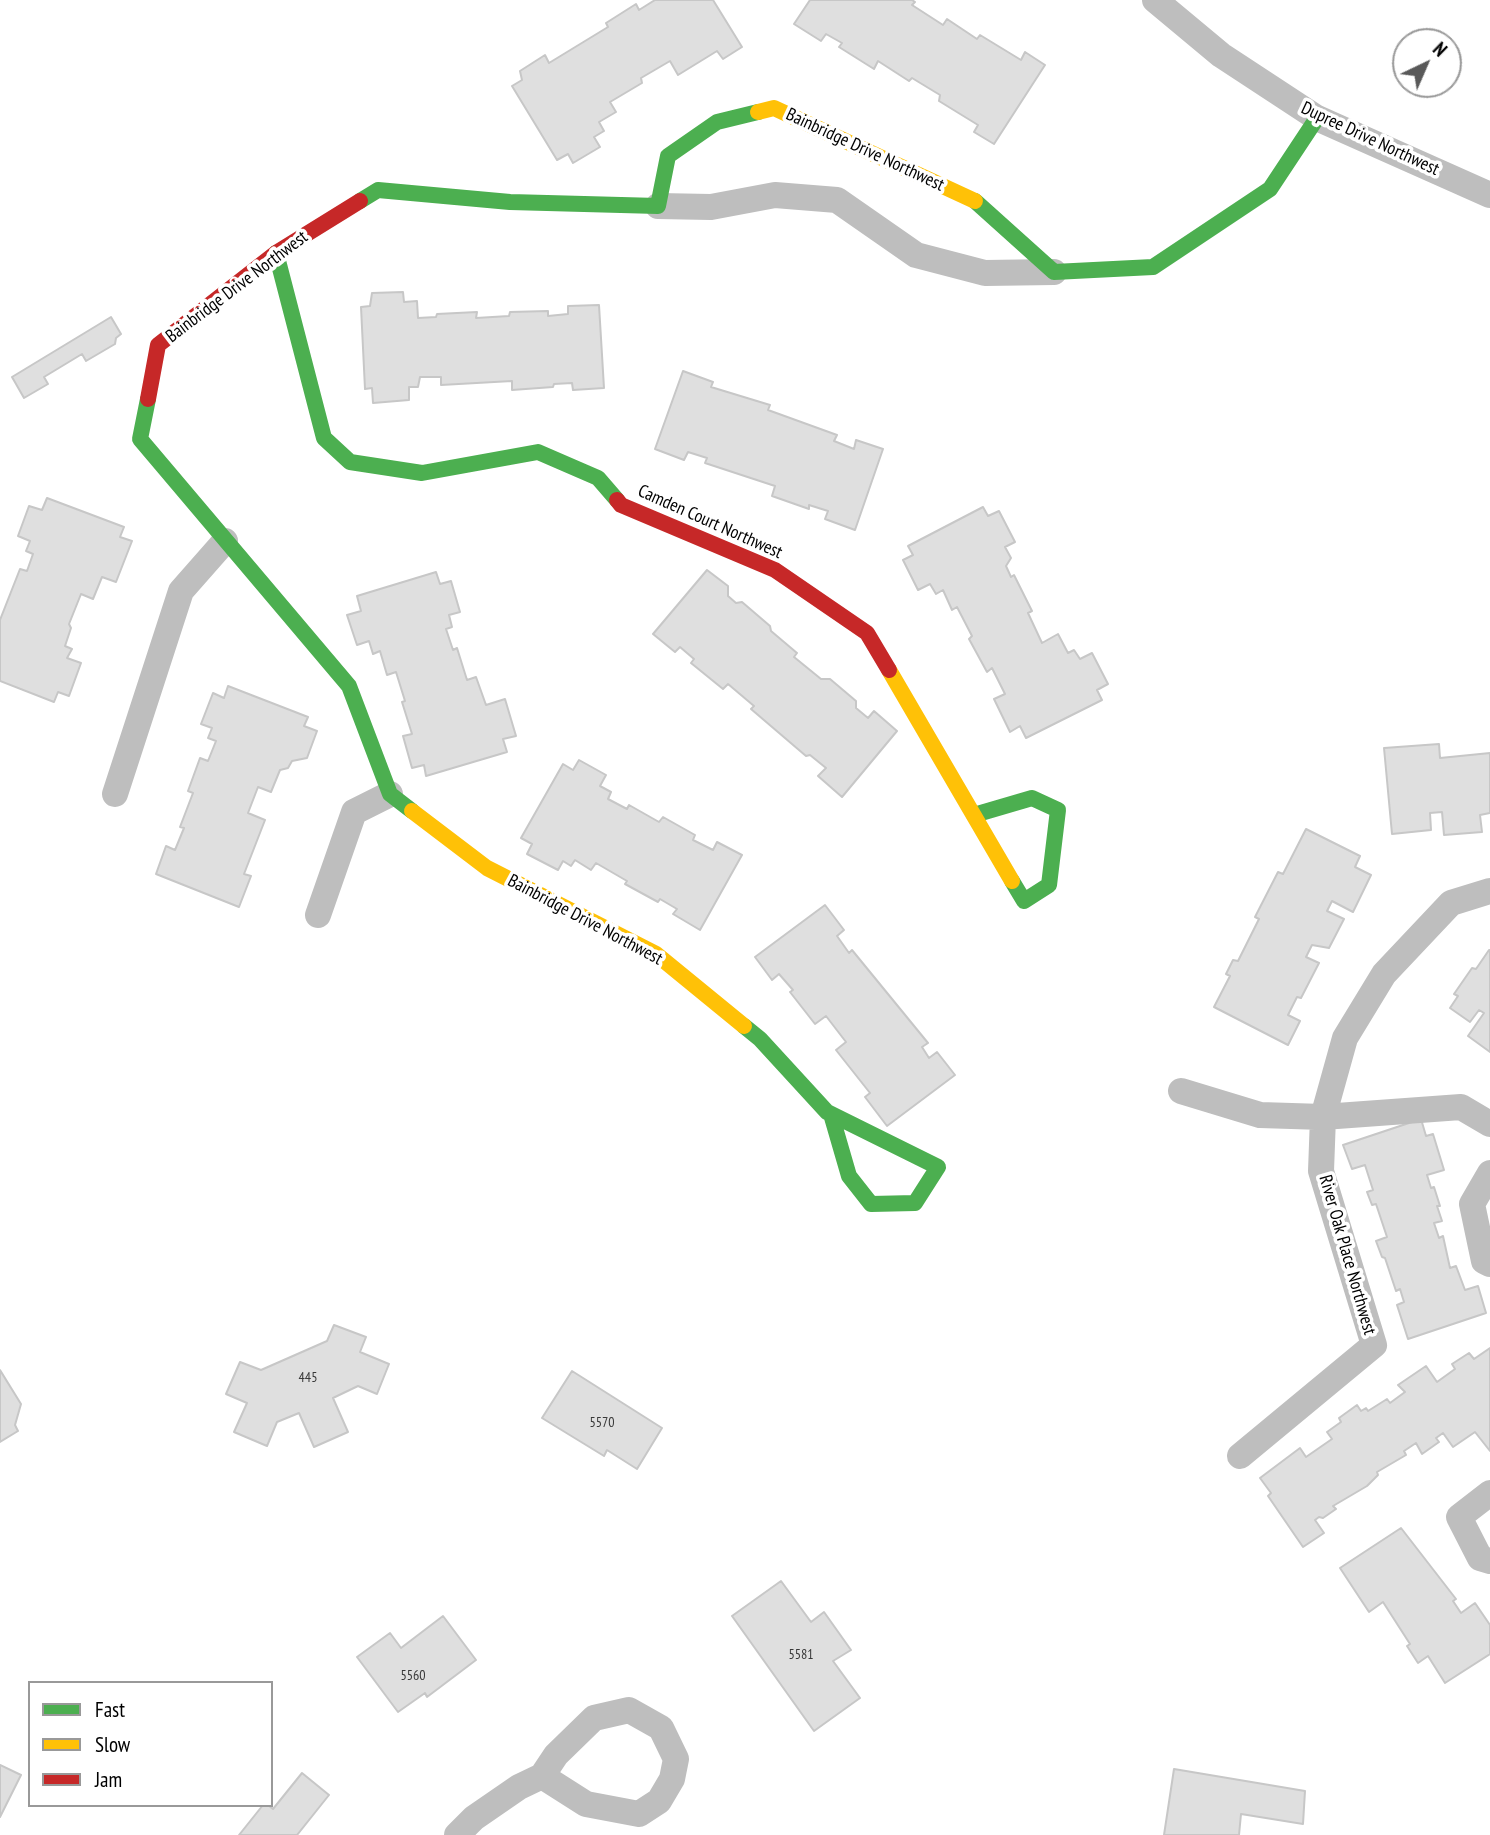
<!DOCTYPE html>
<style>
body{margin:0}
#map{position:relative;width:1490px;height:1835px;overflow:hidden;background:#fff;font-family:"PT Sans Narrow",sans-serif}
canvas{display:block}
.legend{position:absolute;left:28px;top:1681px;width:245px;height:126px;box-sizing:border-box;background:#fff;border:2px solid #999;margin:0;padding:9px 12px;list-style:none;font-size:21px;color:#000}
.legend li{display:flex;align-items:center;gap:14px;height:35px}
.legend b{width:35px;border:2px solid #999}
.north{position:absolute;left:1392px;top:28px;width:70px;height:70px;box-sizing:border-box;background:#fff;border:2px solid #999;border-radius:50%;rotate:44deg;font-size:19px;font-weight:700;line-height:28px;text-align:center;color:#000}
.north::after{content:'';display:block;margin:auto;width:24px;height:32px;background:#595959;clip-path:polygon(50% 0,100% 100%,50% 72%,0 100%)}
</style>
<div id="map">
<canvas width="1490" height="1835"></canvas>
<ul class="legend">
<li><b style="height:9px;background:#4caf50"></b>Fast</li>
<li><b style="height:9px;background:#ffc107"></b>Slow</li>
<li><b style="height:9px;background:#c62828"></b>Jam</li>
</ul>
<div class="north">N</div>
</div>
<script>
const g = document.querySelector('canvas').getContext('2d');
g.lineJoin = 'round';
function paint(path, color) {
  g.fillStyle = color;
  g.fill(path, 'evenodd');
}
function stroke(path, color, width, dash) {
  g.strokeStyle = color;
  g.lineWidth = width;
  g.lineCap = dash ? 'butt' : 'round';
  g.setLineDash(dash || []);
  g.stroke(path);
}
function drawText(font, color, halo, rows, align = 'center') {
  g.font = font + ' "PT Sans Narrow",sans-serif';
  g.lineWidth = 7;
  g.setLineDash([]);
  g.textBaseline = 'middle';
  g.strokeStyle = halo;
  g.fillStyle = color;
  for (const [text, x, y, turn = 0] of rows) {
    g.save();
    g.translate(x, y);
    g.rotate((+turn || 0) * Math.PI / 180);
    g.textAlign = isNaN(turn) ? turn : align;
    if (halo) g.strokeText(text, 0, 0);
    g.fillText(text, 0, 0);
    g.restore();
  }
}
const building = new Path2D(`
 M 655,0 L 713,0 L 742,47 L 723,59 L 717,51 L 678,75 L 670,61 L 641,78 L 642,83 L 610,102 L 616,112 L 599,122 L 604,131 L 594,137 L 600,147 L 573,163 L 568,154 L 557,160 L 512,86 L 522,80 L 520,71 L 545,55 L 549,63 L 608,27 L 606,23 L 636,4 L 639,10 Z
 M 810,0 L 912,0 L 915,2 L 912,5 L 943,25 L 947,19 L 977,39 L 980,35 L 1021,60 L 1025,52 L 1045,65 L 994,144 L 974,132 L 978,125 L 939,101 L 940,95 L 912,78 L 909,81 L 878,61 L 874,69 L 839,47 L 842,43 L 826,34 L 821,41 L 794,24 Z
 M 403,292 L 404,302 L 417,301 L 418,318 L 436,317 L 437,314 L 477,312 L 476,318 L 509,316 L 510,312 L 548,311 L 548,316 L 568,314 L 568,306 L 599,305 L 604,388 L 573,390 L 572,383 L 554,384 L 553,387 L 512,390 L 512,381 L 441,385 L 441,377 L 420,377 L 418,387 L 409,387 L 409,400 L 373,403 L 372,388 L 365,389 L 361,307 L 370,306 L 372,293 Z
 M 111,317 L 121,334 L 116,338 L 115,344 L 86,361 L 82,354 L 44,377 L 48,384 L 24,398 L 12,377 Z
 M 683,371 L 713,382 L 711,387 L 770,405 L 768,410 L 837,435 L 834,441 L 854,449 L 856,440 L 883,449 L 855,530 L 825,519 L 828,511 L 809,505 L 809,509 L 772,496 L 775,486 L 705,463 L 707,458 L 688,452 L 684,460 L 655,449 Z
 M 47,498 L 124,527 L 120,537 L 132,541 L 116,582 L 102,577 L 93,599 L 81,594 L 69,624 L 71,628 L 65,646 L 72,649 L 67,658 L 81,663 L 69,696 L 58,692 L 54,702 L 0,681 L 0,620 L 20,569 L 27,571 L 33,554 L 26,551 L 30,541 L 18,536 L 29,506 L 42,510 Z
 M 983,507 L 988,516 L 999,511 L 1015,542 L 1005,547 L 1011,558 L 1006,566 L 1011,577 L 1014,575 L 1032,611 L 1028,613 L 1042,643 L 1058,634 L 1068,653 L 1074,650 L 1080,659 L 1092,653 L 1108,684 L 1097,690 L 1102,700 L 1026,738 L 1020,726 L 1010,732 L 994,699 L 1005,694 L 992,668 L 987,672 L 969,639 L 972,636 L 957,607 L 952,610 L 943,590 L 936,594 L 930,584 L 918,590 L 903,560 L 913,555 L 908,546 Z
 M 707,570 L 728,586 L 728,596 L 736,603 L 742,602 L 770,626 L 771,631 L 797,653 L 794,657 L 821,679 L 830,679 L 856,701 L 856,708 L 868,718 L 874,711 L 897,731 L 842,797 L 818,776 L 826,768 L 810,755 L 806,756 L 751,709 L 754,706 L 728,684 L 723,689 L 691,663 L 694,659 L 680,647 L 675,652 L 653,634 Z
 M 436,572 L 440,584 L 451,581 L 460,612 L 449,615 L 452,627 L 446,629 L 453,650 L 457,648 L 467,680 L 476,677 L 486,705 L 505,699 L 516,736 L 503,739 L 507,752 L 426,776 L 424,765 L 412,768 L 403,736 L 412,734 L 402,702 L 405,701 L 396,672 L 387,675 L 380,651 L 373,654 L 369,641 L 357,645 L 347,615 L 361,611 L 357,596 Z
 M 228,686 L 308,717 L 304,726 L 317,731 L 307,758 L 292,761 L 288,768 L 280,770 L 271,792 L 258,787 L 248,813 L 265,820 L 244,874 L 251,876 L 239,907 L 156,874 L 166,846 L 175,850 L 184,828 L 180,827 L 193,793 L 188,791 L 200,758 L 208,761 L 216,741 L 208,738 L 212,728 L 201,724 L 213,693 L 224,698 Z
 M 1439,744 L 1440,758 L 1490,753 L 1490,813 L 1480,815 L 1482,832 L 1444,835 L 1442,812 L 1430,813 L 1431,830 L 1392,834 L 1384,748 Z
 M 579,760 L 606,775 L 600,786 L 611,792 L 608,799 L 627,809 L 629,805 L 659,822 L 663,817 L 695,835 L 693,840 L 713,850 L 717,842 L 742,855 L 700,930 L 673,914 L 677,909 L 660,899 L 658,902 L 625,884 L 627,881 L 596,863 L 591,870 L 575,860 L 571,866 L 563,861 L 558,870 L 527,854 L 532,844 L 521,838 L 563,764 L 573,770 Z
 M 1306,829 L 1360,856 L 1355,867 L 1371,875 L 1353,912 L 1332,901 L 1327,911 L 1344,919 L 1329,948 L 1312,945 L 1306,957 L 1319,963 L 1301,998 L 1297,997 L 1288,1015 L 1300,1021 L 1288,1045 L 1214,1007 L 1230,976 L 1226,974 L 1233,960 L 1238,961 L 1259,919 L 1255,917 L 1278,872 L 1283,874 Z
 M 825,905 L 844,930 L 837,936 L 849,953 L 852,950 L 928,1043 L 922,1047 L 929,1058 L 937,1052 L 955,1075 L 887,1126 L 865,1097 L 870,1093 L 836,1050 L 846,1042 L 826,1016 L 815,1024 L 790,992 L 793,990 L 779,974 L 772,980 L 755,957 Z
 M 1489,950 L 1490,950 L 1490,1052 L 1468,1036 L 1484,1013 L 1479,1010 L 1470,1022 L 1450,1008 L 1458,996 L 1454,994 L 1472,968 L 1476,969 Z
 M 1421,1119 L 1426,1136 L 1433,1134 L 1444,1170 L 1427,1175 L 1431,1188 L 1434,1187 L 1440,1206 L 1437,1206 L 1442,1221 L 1434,1223 L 1439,1238 L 1443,1236 L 1450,1268 L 1456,1266 L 1465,1290 L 1478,1286 L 1486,1313 L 1408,1339 L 1397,1305 L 1404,1302 L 1400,1289 L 1396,1291 L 1385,1258 L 1382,1257 L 1376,1241 L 1387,1237 L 1376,1204 L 1372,1205 L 1367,1192 L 1373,1190 L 1365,1165 L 1352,1169 L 1343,1145 Z
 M 334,1325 L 366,1337 L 360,1352 L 389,1364 L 377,1394 L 358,1386 L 333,1398 L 348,1432 L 314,1447 L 299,1413 L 277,1422 L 267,1446 L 234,1432 L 247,1403 L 226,1394 L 240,1362 L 261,1370 L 327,1341 Z
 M 1490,1348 L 1490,1451 L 1475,1432 L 1453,1447 L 1443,1433 L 1436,1438 L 1439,1442 L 1422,1454 L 1416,1443 L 1404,1451 L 1406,1455 L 1377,1472 L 1378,1475 L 1367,1486 L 1333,1506 L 1336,1509 L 1323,1518 L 1319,1517 L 1315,1520 L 1324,1533 L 1303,1547 L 1268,1496 L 1271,1493 L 1260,1478 L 1300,1448 L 1306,1457 L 1332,1439 L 1327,1432 L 1341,1422 L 1339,1418 L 1357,1405 L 1361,1411 L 1366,1408 L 1368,1411 L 1387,1399 L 1390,1403 L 1405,1392 L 1398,1385 L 1426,1366 L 1437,1382 L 1455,1369 L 1452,1364 L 1469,1353 L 1474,1359 Z
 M 0,1370 L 21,1404 L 15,1425 L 18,1431 L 0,1442 Z
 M 572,1371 L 662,1428 L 637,1469 L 607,1450 L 604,1456 L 542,1418 Z
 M 1401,1528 L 1456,1599 L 1453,1601 L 1461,1613 L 1475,1603 L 1490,1625 L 1490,1654 L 1445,1683 L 1428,1656 L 1418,1663 L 1407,1646 L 1410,1644 L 1383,1602 L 1369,1612 L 1340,1568 Z
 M 781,1581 L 811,1622 L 824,1612 L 851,1650 L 833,1661 L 860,1698 L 814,1731 L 732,1616 Z
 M 443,1616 L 476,1660 L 427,1697 L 425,1693 L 398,1712 L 357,1657 L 390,1633 L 401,1648 Z
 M 0,1765 L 21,1775 L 0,1817 Z
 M 1174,1769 L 1305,1791 L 1303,1824 L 1241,1814 L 1239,1835 L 1164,1835 Z
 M 302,1773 L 329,1795 L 297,1835 L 239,1835 L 263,1805 L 268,1805 L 273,1809 Z`);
paint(building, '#dfdfdf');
stroke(building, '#c7c7c7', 2);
stroke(new Path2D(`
 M 1155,0 L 1221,55 L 1317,118 L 1490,195
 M 658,206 L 711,207 L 775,195 L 837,200 L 916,255 L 985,273 L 1054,272
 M 115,794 L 181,591 L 225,541
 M 1490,891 L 1451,903 L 1384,974 L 1345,1038 L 1323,1117 L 1461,1107 L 1490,1124
 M 318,915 L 354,812 L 390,794
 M 1181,1091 L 1260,1115 L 1323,1117 L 1321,1171 L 1374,1345 L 1240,1456
 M 1490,1173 L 1472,1204 L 1484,1261 L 1490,1264
 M 1490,1493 L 1459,1517 L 1480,1558 L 1490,1561
 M 457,1835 L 474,1818 L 519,1787 L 542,1776 L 556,1755 L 594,1718 L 629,1710 L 661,1728 L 676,1759 L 672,1779 L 659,1801 L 639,1814 L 586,1804 L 542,1776`), '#bebebe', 26);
stroke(new Path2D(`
 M 360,201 L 378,190 L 510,202 L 658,206 L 668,156 L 717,122 L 758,112
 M 975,201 L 1054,272 L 1153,267 L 1270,189 L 1317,118
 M 276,253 L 324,438 L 350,462 L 422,473 L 538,452 L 598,478 L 617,500
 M 148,399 L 140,439 L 349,686 L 390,794 L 412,811
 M 974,815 L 1032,798 L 1058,810 L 1049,885 L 1024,901 L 1012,881
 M 744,1026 L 760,1039 L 827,1112 L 938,1167 L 915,1203 L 871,1204 L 849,1176 L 831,1114`), '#4caf50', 16);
stroke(new Path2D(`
 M 758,112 L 774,108 L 975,201
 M 889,670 L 1012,881
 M 412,811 L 487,868 L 656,954 L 744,1026`), '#ffc107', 16);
stroke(new Path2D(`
 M 148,399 L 158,345 L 276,253 L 360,201
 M 617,500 L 621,505 L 775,570 L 867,633 L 889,670`), '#c62828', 16);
drawText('14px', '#383838', null, [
 ["445",308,1378],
 ["5570",602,1423],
 ["5581",801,1655],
 ["5560",413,1676]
]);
drawText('18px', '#000', '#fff', [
 ["Dupree Drive Northwest",1370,139,25],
 ["Bainbridge Drive Northwest",865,150,25],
 ["Bainbridge Drive Northwest",237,287,-37],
 ["Camden Court Northwest",710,522,24],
 ["Bainbridge Drive Northwest",585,920,28],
 ["River Oak Place Northwest",1347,1255,74]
]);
</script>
